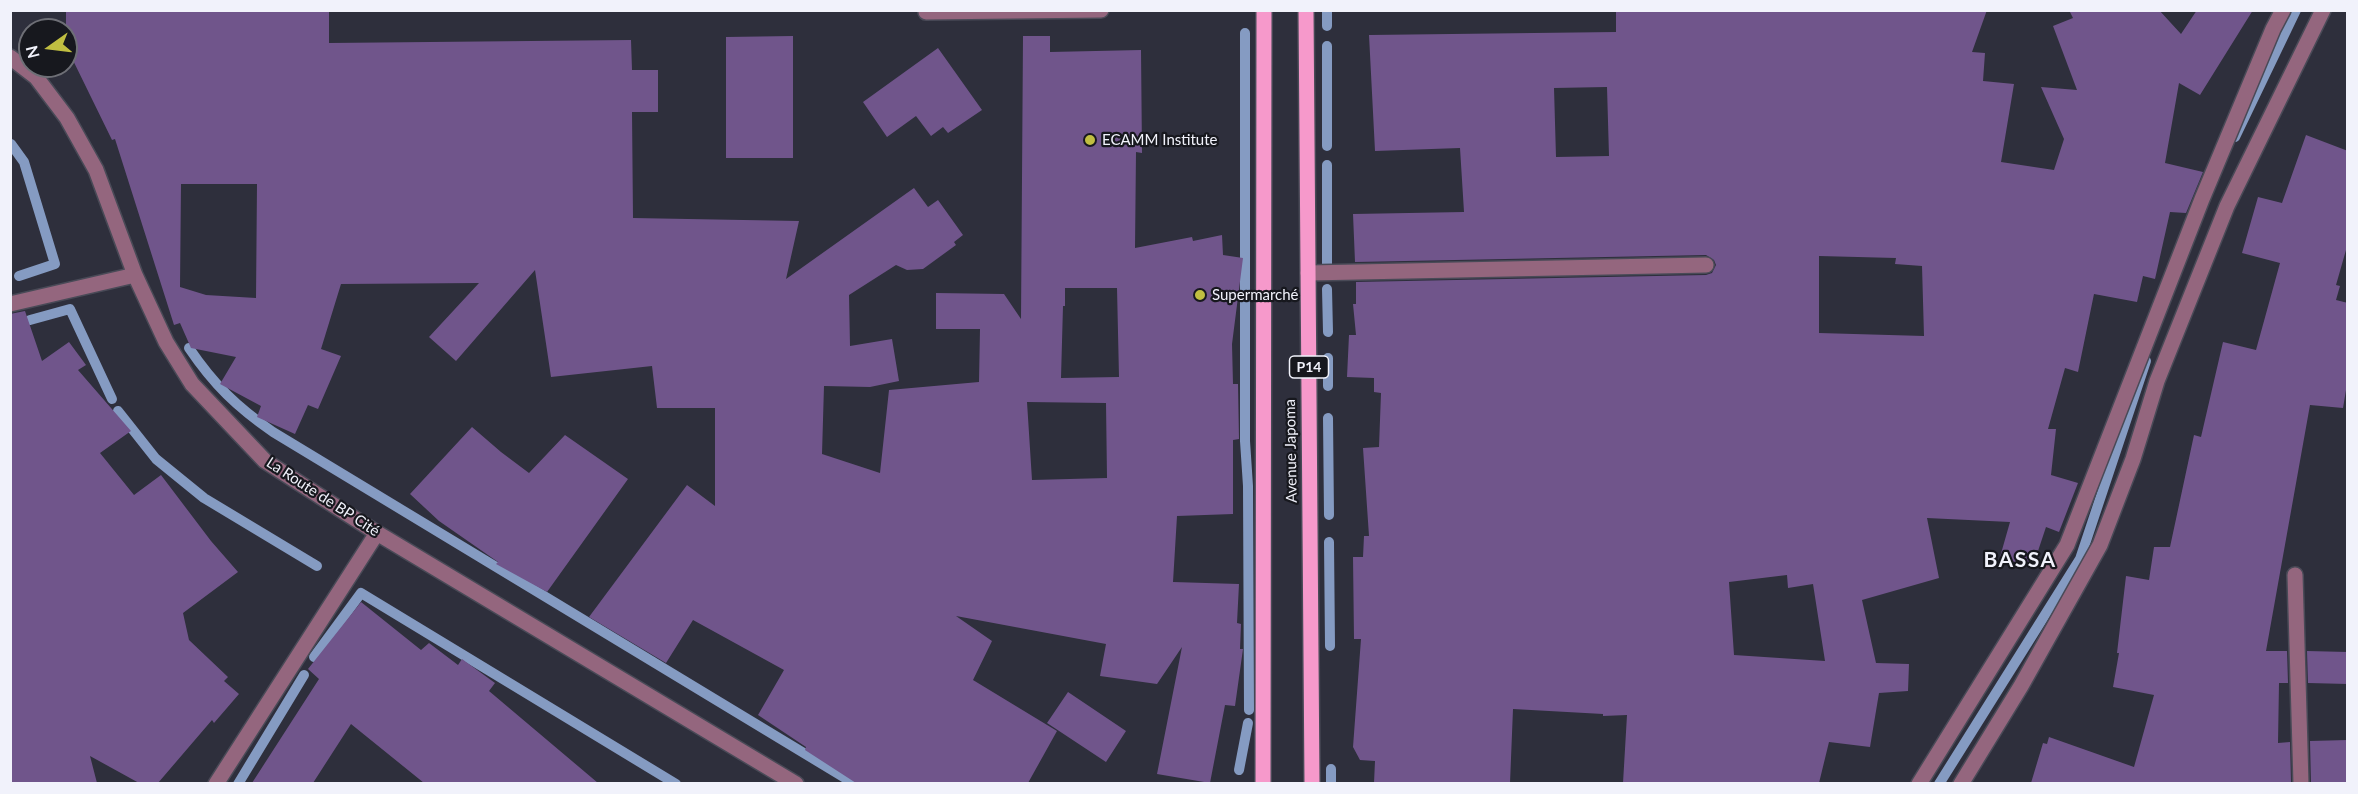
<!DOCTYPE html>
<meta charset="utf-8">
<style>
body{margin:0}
#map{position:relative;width:2358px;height:794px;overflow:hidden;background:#2e2f3c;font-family:Lato,sans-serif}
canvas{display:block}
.frame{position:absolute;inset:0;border:12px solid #f1f2fb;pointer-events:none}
.north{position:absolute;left:18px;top:18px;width:60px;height:60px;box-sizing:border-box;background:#17181e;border:2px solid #6e6f76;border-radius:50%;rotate:256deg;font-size:16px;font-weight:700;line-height:24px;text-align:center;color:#f1f2fb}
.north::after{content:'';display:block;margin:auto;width:21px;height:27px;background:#c0be41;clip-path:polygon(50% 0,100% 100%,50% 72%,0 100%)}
</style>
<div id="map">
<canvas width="2358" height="794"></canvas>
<div class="frame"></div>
<div class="north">N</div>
</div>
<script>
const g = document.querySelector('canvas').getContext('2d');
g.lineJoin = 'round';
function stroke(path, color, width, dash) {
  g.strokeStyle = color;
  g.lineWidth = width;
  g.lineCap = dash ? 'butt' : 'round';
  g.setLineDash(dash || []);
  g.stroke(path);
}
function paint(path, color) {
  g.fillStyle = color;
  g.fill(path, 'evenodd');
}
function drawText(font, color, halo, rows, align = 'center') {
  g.font = font + ' Lato,sans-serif';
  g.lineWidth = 4.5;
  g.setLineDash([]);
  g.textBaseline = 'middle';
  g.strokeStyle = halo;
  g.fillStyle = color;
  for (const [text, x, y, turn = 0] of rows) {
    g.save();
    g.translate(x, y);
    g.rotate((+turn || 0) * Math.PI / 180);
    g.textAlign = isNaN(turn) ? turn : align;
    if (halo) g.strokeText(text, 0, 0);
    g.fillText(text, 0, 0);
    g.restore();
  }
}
stroke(new Path2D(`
 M 1327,10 L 1327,26
 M 1245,33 L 1245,441 L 1248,486 L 1249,710
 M 1327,46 L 1327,146
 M 2235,137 L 2296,10
 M 11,144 L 24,162 L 55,264 L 19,276
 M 1327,264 L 1327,165
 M 1327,289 L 1328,332
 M 30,320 L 70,309 L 112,399
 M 189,348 C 214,385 237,407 273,432 L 855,784
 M 1328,386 L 1328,358
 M 118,411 L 156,459 L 204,498 L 317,566
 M 1328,418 L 1329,515
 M 1329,542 L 1330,646
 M 314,657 L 361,593 L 676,784
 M 1239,770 L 1248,723
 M 238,784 L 304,675
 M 1331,784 L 1331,769
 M 1939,784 L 2080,559 L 2146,361`), '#859bc2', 10);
paint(new Path2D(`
 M 66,10 L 329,10 L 329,43 L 631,40 L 632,70 L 658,70 L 658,112 L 632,112 L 633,218 L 799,221 L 786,279 L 914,188 L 928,207 L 938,200 L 963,235 L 954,242 L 956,245 L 923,269 L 907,270 L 896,265 L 849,295 L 850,346 L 892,339 L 899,381 L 870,387 L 824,386 L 822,454 L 880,473 L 889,390 L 979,382 L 980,329 L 936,329 L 936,293 L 1004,294 L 1021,319 L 1023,36 L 1050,36 L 1050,52 L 1141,50 L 1142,153 L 1136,152 L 1135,248 L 1192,237 L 1193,241 L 1222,235 L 1223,255 L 1243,258 L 1232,344 L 1233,384 L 1238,384 L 1239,439 L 1233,440 L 1233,514 L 1177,516 L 1173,582 L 1239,584 L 1237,623 L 1241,624 L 1240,649 L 1243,649 L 1235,706 L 1225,705 L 1210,783 L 1157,774 L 1182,647 L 1157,684 L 1100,676 L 1106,644 L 956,616 L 992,641 L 973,680 L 1057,731 L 1028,783 L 856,783 L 805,750 L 806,747 L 758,715 L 784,670 L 693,620 L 666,663 L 589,617 L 687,485 L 715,506 L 715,408 L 657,408 L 652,366 L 551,377 L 535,270 L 456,361 L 429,337 L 479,283 L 341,284 L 321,349 L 341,356 L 318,409 L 308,405 L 295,434 L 257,417 L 261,406 L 220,384 L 236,357 L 191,348 L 180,323 L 174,325 L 115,139 L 112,140 L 66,46 ZM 181,184 L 257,184 L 256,298 L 206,295 L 180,287 ZM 1065,288 L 1117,288 L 1119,377 L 1061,378 L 1063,306 L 1065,306 ZM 1027,402 L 1106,403 L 1107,478 L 1032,480 Z
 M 1616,10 L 1987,10 L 1972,52 L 1985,53 L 1983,81 L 2014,84 L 2001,162 L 2054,170 L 2064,139 L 2041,87 L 2077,90 L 2053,26 L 2073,18 L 2069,10 L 2159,10 L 2181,34 L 2197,10 L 2253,10 L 2200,95 L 2179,83 L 2165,163 L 2203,172 L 2186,213 L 2170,212 L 2155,279 L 2143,276 L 2137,302 L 2094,294 L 2078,372 L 2065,368 L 2048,429 L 2056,429 L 2051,475 L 2078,483 L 2059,532 L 2046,527 L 2038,551 L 2037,550 L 2030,567 L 2000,557 L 2010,522 L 1927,518 L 1939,578 L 1862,600 L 1876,663 L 1909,664 L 1908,691 L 1879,693 L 1870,747 L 1829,742 L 1819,783 L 1623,783 L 1627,715 L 1603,716 L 1603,714 L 1513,709 L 1510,783 L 1374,783 L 1375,761 L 1360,760 L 1353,747 L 1361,639 L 1354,639 L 1353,557 L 1363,557 L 1364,536 L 1369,536 L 1363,448 L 1379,447 L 1381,393 L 1374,392 L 1374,378 L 1347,377 L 1349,335 L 1356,335 L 1353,304 L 1356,304 L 1356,282 L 1706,275 L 1712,273 L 1716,265 L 1714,260 L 1706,255 L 1355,262 L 1353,214 L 1464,212 L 1460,148 L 1375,151 L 1369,35 L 1616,32 ZM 1607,87 L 1609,156 L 1556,157 L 1554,88 ZM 1819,256 L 1896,258 L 1895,264 L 1922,266 L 1924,336 L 1819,333 ZM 1787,575 L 1788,588 L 1813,584 L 1825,661 L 1734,655 L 1729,582 Z
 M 793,36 L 793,158 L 726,158 L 726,37 Z
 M 938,48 L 982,110 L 948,133 L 943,127 L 931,136 L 916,116 L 887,137 L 863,102 Z
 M 2306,135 L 2348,151 L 2348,243 L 2336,285 L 2340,286 L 2336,300 L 2348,303 L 2348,378 L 2343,408 L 2310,405 L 2266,651 L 2287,651 L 2288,683 L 2279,683 L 2278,743 L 2290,742 L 2291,783 L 2031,783 L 2043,743 L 2047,744 L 2049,737 L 2134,767 L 2154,695 L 2113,687 L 2119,653 L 2117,653 L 2126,576 L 2149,580 L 2154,547 L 2170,547 L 2194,435 L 2201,437 L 2223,342 L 2256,350 L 2280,263 L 2242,253 L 2258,197 L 2282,203 Z
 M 25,311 L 42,361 L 69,342 L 86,365 L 78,370 L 131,431 L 100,453 L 134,495 L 161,475 L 211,541 L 238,572 L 183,613 L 189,640 L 228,677 L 224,681 L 239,694 L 214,723 L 212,720 L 158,783 L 139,783 L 90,756 L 97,783 L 10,783 L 10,314 Z
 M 472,427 L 501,452 L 529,473 L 565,435 L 628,479 L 547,592 L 496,564 L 498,562 L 439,521 L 410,494 Z
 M 361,602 L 421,650 L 429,643 L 458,665 L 462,659 L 495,683 L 489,691 L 598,783 L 424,783 L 351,724 L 313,783 L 252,783 L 319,679 L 308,669 Z
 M 2307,651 L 2348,652 L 2348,684 L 2308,683 Z
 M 1068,692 L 1126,731 L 1106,762 L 1047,723 Z
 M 2348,740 L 2348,783 L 2311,783 L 2310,741 Z`), '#70558b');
const minor = new Path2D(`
 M 926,12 L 1101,10
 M 10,57 L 36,77 L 67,118 L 96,170 L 135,275 L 166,342 L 192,384 L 265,461 L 377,533 L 796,784
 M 1308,273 L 1706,265
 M 10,304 L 135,275
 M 2295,575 L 2301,784
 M 216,784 L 377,533
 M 1919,784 L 2067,545 L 2202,199 L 2273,29 L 2283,10
 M 1961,784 L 2021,686 L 2100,545 L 2133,459 L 2157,381 L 2227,206 L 2323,10`);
const major = new Path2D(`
 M 1306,10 L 1312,784
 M 1263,784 L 1264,10`);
stroke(minor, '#494a57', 18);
stroke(major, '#494a57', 18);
stroke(minor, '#94667e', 15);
stroke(major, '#f699cb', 15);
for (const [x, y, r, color] of [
 [1090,140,6,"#c0be41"],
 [1200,295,6,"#c0be41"]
]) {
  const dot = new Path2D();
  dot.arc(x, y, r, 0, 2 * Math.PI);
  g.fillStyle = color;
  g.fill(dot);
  stroke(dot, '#17181e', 2);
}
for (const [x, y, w] of [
 [1309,367,39]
]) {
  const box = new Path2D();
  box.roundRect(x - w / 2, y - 11, w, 22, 4.5);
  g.fillStyle = '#17181e';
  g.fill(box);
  stroke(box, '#f1f2fb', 1.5);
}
drawText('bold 14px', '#f1f2fb', null, [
 ["P14",1309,367]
]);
drawText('15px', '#f1f2fb', '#17181e', [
 ["ECAMM Institute",1102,140],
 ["Supermarché",1212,295]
], 'left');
drawText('15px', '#f1f2fb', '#17181e', [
 ["Avenue Japoma",1291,451,-91],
 ["La Route de BP Cité",323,497,33]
]);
g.letterSpacing = '1.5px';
drawText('bold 21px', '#f1f2fb', '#17181e', [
 ["BASSA",2020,560]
]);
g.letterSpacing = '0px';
</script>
